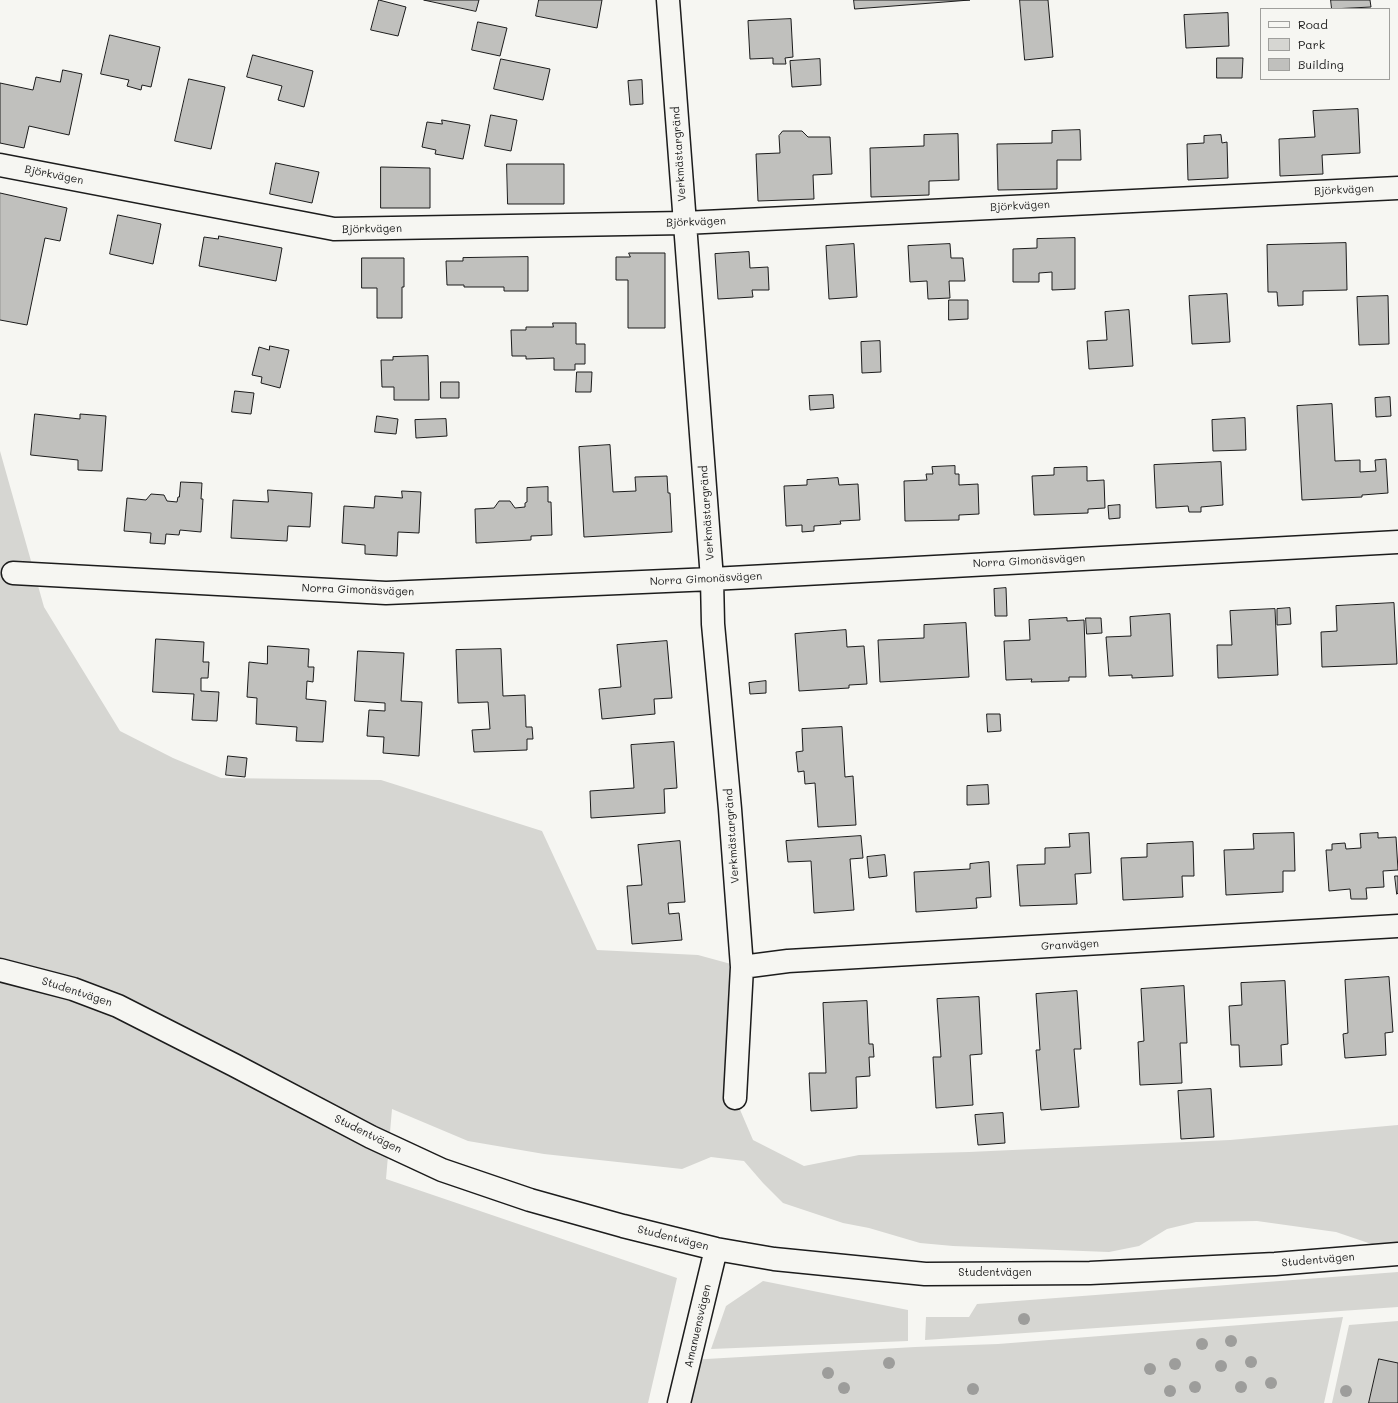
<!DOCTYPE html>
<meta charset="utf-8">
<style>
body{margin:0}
#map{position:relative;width:1398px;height:1403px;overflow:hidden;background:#f6f6f2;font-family:Mali,sans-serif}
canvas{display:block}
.legend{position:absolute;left:1260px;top:8px;width:130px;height:72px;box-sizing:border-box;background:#f6f6f2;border:1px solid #9f9f9c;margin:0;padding:5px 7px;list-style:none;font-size:12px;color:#1c1c1c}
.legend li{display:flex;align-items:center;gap:8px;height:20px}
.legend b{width:20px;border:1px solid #9f9f9c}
</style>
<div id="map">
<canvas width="1398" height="1403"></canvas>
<ul class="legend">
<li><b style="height:5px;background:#f6f6f2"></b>Road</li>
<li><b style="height:11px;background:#d6d6d2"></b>Park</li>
<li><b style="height:11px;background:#c0c0bd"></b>Building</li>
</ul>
</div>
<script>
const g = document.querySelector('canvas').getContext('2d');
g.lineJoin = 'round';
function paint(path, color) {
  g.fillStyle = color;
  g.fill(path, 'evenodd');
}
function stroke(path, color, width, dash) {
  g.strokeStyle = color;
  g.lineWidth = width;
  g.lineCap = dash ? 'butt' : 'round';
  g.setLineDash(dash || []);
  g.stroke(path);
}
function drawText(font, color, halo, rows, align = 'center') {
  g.font = font + ' Mali,sans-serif';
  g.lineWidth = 3;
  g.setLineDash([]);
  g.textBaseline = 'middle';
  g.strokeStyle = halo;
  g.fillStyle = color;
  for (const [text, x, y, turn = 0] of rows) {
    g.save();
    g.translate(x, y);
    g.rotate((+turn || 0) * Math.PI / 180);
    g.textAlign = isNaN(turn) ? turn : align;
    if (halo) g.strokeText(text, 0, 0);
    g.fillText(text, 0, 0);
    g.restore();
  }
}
paint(new Path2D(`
 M 0,451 L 44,607 L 120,731 L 173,758 L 221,778 L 381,780 L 542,831 L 597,950 L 698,955 L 742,967 L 735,1098 L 753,1140 L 804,1166 L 859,1155 L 969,1152 L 1230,1140 L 1398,1125 L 1398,1253 L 1336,1232 L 1257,1221 L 1196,1222 L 1167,1229 L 1139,1246 L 1109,1252 L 953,1246 L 920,1243 L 869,1228 L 843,1223 L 783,1203 L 763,1183 L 744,1161 L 711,1157 L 682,1169 L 544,1154 L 468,1141 L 392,1109 L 386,1179 L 677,1278 L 648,1403 L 0,1403 Z
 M 1398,1272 L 1398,1307 L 925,1340 L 926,1317 L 969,1317 L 977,1304 Z
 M 763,1281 L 908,1310 L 908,1341 L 711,1349 L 726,1306 Z
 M 1343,1317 L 1324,1403 L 679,1403 L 689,1360 L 915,1347 L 998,1344 Z
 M 1398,1321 L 1398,1363 L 1369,1403 L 1332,1403 L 1349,1325 Z`), '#d6d6d2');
const building = new Path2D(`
 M 379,0 L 406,7 L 398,36 L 371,30 Z
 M 424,0 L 479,0 L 476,11 Z
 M 539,0 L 602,0 L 597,28 L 536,16 Z
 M 854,0 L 970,0 L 855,9 Z
 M 1020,0 L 1048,0 L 1053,57 L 1025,60 Z
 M 1331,0 L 1370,0 L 1371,7 L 1332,9 Z
 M 1228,13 L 1229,46 L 1186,48 L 1184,15 Z
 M 791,19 L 793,57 L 785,58 L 786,64 L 773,64 L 773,58 L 750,59 L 748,21 Z
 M 478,22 L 507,28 L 500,56 L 472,50 Z
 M 110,35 L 160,47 L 151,87 L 142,85 L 141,90 L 127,86 L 129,80 L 101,74 Z
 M 253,55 L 313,71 L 304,107 L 278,100 L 282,86 L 247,77 Z
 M 1217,58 L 1243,58 L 1242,78 L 1217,78 Z
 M 501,59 L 550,69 L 543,100 L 494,89 Z
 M 820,59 L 821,85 L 792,87 L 790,61 Z
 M 63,70 L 82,74 L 69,135 L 29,126 L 24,148 L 0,143 L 0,83 L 33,90 L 36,77 L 60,82 Z
 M 189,79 L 225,87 L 211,149 L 175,141 Z
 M 642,80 L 643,104 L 630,105 L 628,81 Z
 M 1358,109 L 1360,153 L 1322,155 L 1323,174 L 1280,176 L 1279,139 L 1315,137 L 1313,111 Z
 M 491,115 L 517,120 L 511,151 L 485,146 Z
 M 442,120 L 470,125 L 463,159 L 435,154 L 436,150 L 422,147 L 427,122 L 442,124 Z
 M 1080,130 L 1081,160 L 1057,160 L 1057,189 L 998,190 L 997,144 L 1052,143 L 1052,131 Z
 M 783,131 L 802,131 L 808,137 L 830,137 L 832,174 L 813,175 L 814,199 L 758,201 L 756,154 L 780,153 L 779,136 Z
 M 958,134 L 959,180 L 929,181 L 929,195 L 871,197 L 870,148 L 924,146 L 924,135 Z
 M 1221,135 L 1222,143 L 1227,142 L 1228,178 L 1188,180 L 1187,144 L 1204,143 L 1204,136 Z
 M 276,163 L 319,172 L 312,203 L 270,194 Z
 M 507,164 L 564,164 L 564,204 L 508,204 Z
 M 381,167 L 430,168 L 430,208 L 381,208 Z
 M 0,193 L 67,208 L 60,241 L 45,238 L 27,325 L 0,320 Z
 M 118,215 L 161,224 L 153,264 L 110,254 Z
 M 219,236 L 282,248 L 276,281 L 199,266 L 204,237 L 218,239 Z
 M 1075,238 L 1075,289 L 1052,290 L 1052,272 L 1039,273 L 1039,282 L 1013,282 L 1013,249 L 1037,248 L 1037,239 Z
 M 1346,243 L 1347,290 L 1303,291 L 1303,305 L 1278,306 L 1277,292 L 1268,292 L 1267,245 Z
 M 854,244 L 857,297 L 829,299 L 826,246 Z
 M 950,244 L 951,258 L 963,258 L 965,281 L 949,281 L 950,298 L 928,299 L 927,281 L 910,282 L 908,246 Z
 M 749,252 L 750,268 L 768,267 L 769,290 L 752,290 L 753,297 L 718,299 L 715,254 Z
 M 629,253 L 665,253 L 665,328 L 628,328 L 628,280 L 616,280 L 616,257 L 630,257 Z
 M 528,257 L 528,291 L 504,291 L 504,287 L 464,287 L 464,285 L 447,285 L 446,261 L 463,261 L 463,258 Z
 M 362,258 L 404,258 L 404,287 L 402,287 L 402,318 L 377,318 L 377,288 L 362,288 Z
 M 1227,294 L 1230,342 L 1192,344 L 1189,296 Z
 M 1388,296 L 1389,344 L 1359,345 L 1357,297 Z
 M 949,300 L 968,300 L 968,319 L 949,320 Z
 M 1129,310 L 1133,366 L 1089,369 L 1087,341 L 1107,340 L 1105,312 Z
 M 553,323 L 576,323 L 576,344 L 585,344 L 585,364 L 575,364 L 575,370 L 554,370 L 554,358 L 526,359 L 526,356 L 512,356 L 511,330 L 526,330 L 526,327 L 553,327 Z
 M 880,341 L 881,372 L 862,373 L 861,342 Z
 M 270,346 L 289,350 L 280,388 L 261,383 L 262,377 L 252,375 L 259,347 L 269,350 Z
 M 428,356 L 429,400 L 394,400 L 394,387 L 382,387 L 381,360 L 393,360 L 393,357 Z
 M 577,372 L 592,372 L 591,392 L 576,392 Z
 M 441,382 L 459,382 L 459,398 L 441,398 Z
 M 235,391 L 254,393 L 251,414 L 232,412 Z
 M 833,395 L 834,408 L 810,410 L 809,396 Z
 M 1390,397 L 1391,416 L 1376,417 L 1375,398 Z
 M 1332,404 L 1335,461 L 1360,460 L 1360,472 L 1376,471 L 1375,460 L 1386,459 L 1388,493 L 1362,495 L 1362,497 L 1302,500 L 1297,406 Z
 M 35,414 L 80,419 L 80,414 L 106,416 L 102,471 L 78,470 L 78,460 L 31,455 Z
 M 377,416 L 398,419 L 396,434 L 375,432 Z
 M 1245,418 L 1246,450 L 1213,451 L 1212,420 Z
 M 446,419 L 447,436 L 416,438 L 415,420 Z
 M 610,445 L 613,492 L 636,491 L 635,477 L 667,476 L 668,493 L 670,493 L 672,532 L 584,537 L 579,447 Z
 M 1221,462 L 1223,505 L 1201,507 L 1201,512 L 1189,512 L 1188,506 L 1156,508 L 1154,465 Z
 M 955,466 L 955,474 L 959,474 L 959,485 L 978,484 L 979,514 L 959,515 L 959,520 L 905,521 L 904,481 L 927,480 L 926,474 L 933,474 L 932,467 Z
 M 1087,467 L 1087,481 L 1104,480 L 1105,508 L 1088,509 L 1088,513 L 1034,515 L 1032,476 L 1054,475 L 1054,468 Z
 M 838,478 L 839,485 L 858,484 L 860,520 L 840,521 L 841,524 L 814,526 L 814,531 L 802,532 L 802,525 L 786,526 L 784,486 L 807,485 L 807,480 Z
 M 181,482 L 202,483 L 201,499 L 203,499 L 201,532 L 180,530 L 179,535 L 166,534 L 165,544 L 150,543 L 151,533 L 124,531 L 127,498 L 146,500 L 151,494 L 164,495 L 167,501 L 177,502 L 178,497 L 179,497 Z
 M 548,487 L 548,502 L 551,502 L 552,535 L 531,536 L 531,540 L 476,543 L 475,509 L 494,508 L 499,501 L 510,501 L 515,508 L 525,507 L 525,503 L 527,502 L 527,488 Z
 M 268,490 L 312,493 L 310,527 L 288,526 L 287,541 L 231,538 L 233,500 L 268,502 Z
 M 402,491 L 421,492 L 419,533 L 398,532 L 397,556 L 365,554 L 365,545 L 342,543 L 344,506 L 374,508 L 375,496 L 402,498 Z
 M 1120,505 L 1120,518 L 1109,519 L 1108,506 Z
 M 1006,588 L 1007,616 L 995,616 L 994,589 Z
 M 1394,603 L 1397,664 L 1322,667 L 1321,632 L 1337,631 L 1336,606 Z
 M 1290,608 L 1291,624 L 1277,625 L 1277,609 Z
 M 1275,609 L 1278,675 L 1218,678 L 1217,645 L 1232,645 L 1230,611 Z
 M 1170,614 L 1173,676 L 1132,678 L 1132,675 L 1109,676 L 1106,637 L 1131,636 L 1130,617 Z
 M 1067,618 L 1067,621 L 1084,620 L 1086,677 L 1069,677 L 1069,681 L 1031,682 L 1032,679 L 1006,680 L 1004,641 L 1030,640 L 1029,620 Z
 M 1086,618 L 1101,618 L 1102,633 L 1087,634 Z
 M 966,623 L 969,677 L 880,682 L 878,640 L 924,638 L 924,625 Z
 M 846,630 L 847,647 L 864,646 L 867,684 L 849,685 L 849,688 L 799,691 L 795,634 Z
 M 156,639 L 204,642 L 203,662 L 209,662 L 208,678 L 201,678 L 201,691 L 219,692 L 217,721 L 192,720 L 194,694 L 153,692 Z
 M 667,641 L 672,698 L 654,699 L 655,714 L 602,719 L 599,689 L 621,687 L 617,645 Z
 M 268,646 L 309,649 L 308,667 L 314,667 L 313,682 L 307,681 L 306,699 L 326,701 L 323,742 L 296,741 L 297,727 L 256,724 L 257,698 L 247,697 L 249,662 L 267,664 Z
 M 501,649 L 503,696 L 525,695 L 526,727 L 532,727 L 533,739 L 527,739 L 527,750 L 474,752 L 472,730 L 490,729 L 488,702 L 458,703 L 456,650 Z
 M 358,651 L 404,653 L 401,701 L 422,702 L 419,756 L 383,753 L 384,737 L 367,736 L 369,710 L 385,711 L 385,703 L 355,701 Z
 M 766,681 L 766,693 L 750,694 L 749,683 Z
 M 987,714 L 1000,714 L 1001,731 L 988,732 Z
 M 842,727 L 845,777 L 853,776 L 856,825 L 818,827 L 815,783 L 805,784 L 804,771 L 798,772 L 796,752 L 803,751 L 802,729 Z
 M 674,742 L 677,788 L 664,789 L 665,813 L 591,818 L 590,791 L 634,788 L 631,745 Z
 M 228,756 L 247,758 L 245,777 L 226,775 Z
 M 988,785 L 989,804 L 967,805 L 967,786 Z
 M 1089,833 L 1091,873 L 1075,874 L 1077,904 L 1020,906 L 1017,865 L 1045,864 L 1045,848 L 1070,847 L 1069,834 Z
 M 1294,833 L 1295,871 L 1283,871 L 1283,892 L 1226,895 L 1224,850 L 1254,849 L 1253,834 Z
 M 1378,833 L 1378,838 L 1396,837 L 1398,870 L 1383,871 L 1384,887 L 1366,888 L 1367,899 L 1351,899 L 1350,889 L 1329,891 L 1326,850 L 1332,850 L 1332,844 L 1345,843 L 1346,849 L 1361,848 L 1360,834 Z
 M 861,836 L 863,858 L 850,859 L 854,910 L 814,913 L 811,861 L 788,862 L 786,841 Z
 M 680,841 L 685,902 L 668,903 L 669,914 L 679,913 L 682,940 L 632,944 L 627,886 L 642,885 L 638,845 Z
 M 1193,842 L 1194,876 L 1182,876 L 1183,897 L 1123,900 L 1121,858 L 1147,857 L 1147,844 Z
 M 885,855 L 887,876 L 869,878 L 867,857 Z
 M 989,862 L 991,897 L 976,898 L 977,908 L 916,912 L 914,872 L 970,869 L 970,864 Z
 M 1395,876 L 1398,876 L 1398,893 L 1397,894 Z
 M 1389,977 L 1393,1032 L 1385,1033 L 1386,1055 L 1345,1058 L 1343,1034 L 1348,1033 L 1345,980 Z
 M 1285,981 L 1288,1044 L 1281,1045 L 1282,1065 L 1240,1067 L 1239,1045 L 1231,1045 L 1229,1006 L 1242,1005 L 1241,983 Z
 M 1184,986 L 1187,1043 L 1180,1043 L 1182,1083 L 1140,1085 L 1138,1042 L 1144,1041 L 1141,989 Z
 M 1077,991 L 1081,1049 L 1074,1049 L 1079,1107 L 1041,1110 L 1036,1050 L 1040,1050 L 1036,994 Z
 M 979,997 L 982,1054 L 970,1055 L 973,1105 L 936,1108 L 933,1057 L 941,1057 L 937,999 Z
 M 867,1001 L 869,1044 L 873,1044 L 874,1057 L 869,1057 L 870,1076 L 856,1077 L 857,1108 L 811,1111 L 809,1073 L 826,1073 L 823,1003 Z
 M 1211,1089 L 1214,1137 L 1181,1139 L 1178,1091 Z
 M 1003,1113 L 1005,1143 L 978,1145 L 975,1115 Z
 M 1379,1359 L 1398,1363 L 1398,1403 L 1369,1403 Z`);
paint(building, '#c0c0bd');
stroke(building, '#1c1c1c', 1);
const minor = new Path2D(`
 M 668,0 L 712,579 L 713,624 L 730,809 L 742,967 L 735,1098
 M 0,165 L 334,229 L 684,223 L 1398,188
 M 13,573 L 386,593 L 712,579 L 1398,542
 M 742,967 L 788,961 L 1398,926
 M 0,970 L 73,989 L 118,1006 L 234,1065 L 371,1137 L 442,1170 L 530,1200 L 623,1226 L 716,1249 L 774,1259 L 925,1274 L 1090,1273 L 1275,1264 L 1398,1254
 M 679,1403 L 716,1249`);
stroke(minor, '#1c1c1c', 25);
stroke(minor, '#f6f6f2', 22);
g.fillStyle = '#9d9d9b';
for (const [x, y] of [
 [1024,1319],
 [1231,1341],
 [1202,1344],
 [1251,1362],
 [889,1363],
 [1175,1364],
 [1221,1366],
 [1150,1369],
 [828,1373],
 [1271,1383],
 [1195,1387],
 [1241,1387],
 [844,1388],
 [973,1389],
 [1170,1391],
 [1346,1391]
]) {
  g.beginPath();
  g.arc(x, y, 6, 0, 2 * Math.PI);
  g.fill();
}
drawText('11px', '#1c1c1c', '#f6f6f2', [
 ["Verkmästargränd",679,154,-94],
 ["Björkvägen",54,175,11],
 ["Björkvägen",1344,190,-3],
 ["Björkvägen",1020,206,-3],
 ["Björkvägen",696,222,-2],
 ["Björkvägen",372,229,-1],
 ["Verkmästargränd",707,513,-94],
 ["Norra Gimonäsvägen",1029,561,-3],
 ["Norra Gimonäsvägen",706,579,-3],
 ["Norra Gimonäsvägen",358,590,2],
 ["Verkmästargränd",732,836,-94],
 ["Granvägen",1070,945,-3],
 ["Studentvägen",77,992,18],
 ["Studentvägen",368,1134,26],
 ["Studentvägen",673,1238,14],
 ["Studentvägen",1318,1260,-5],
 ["Studentvägen",995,1273],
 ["Amanuensvägen",698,1326,-77]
]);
</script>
